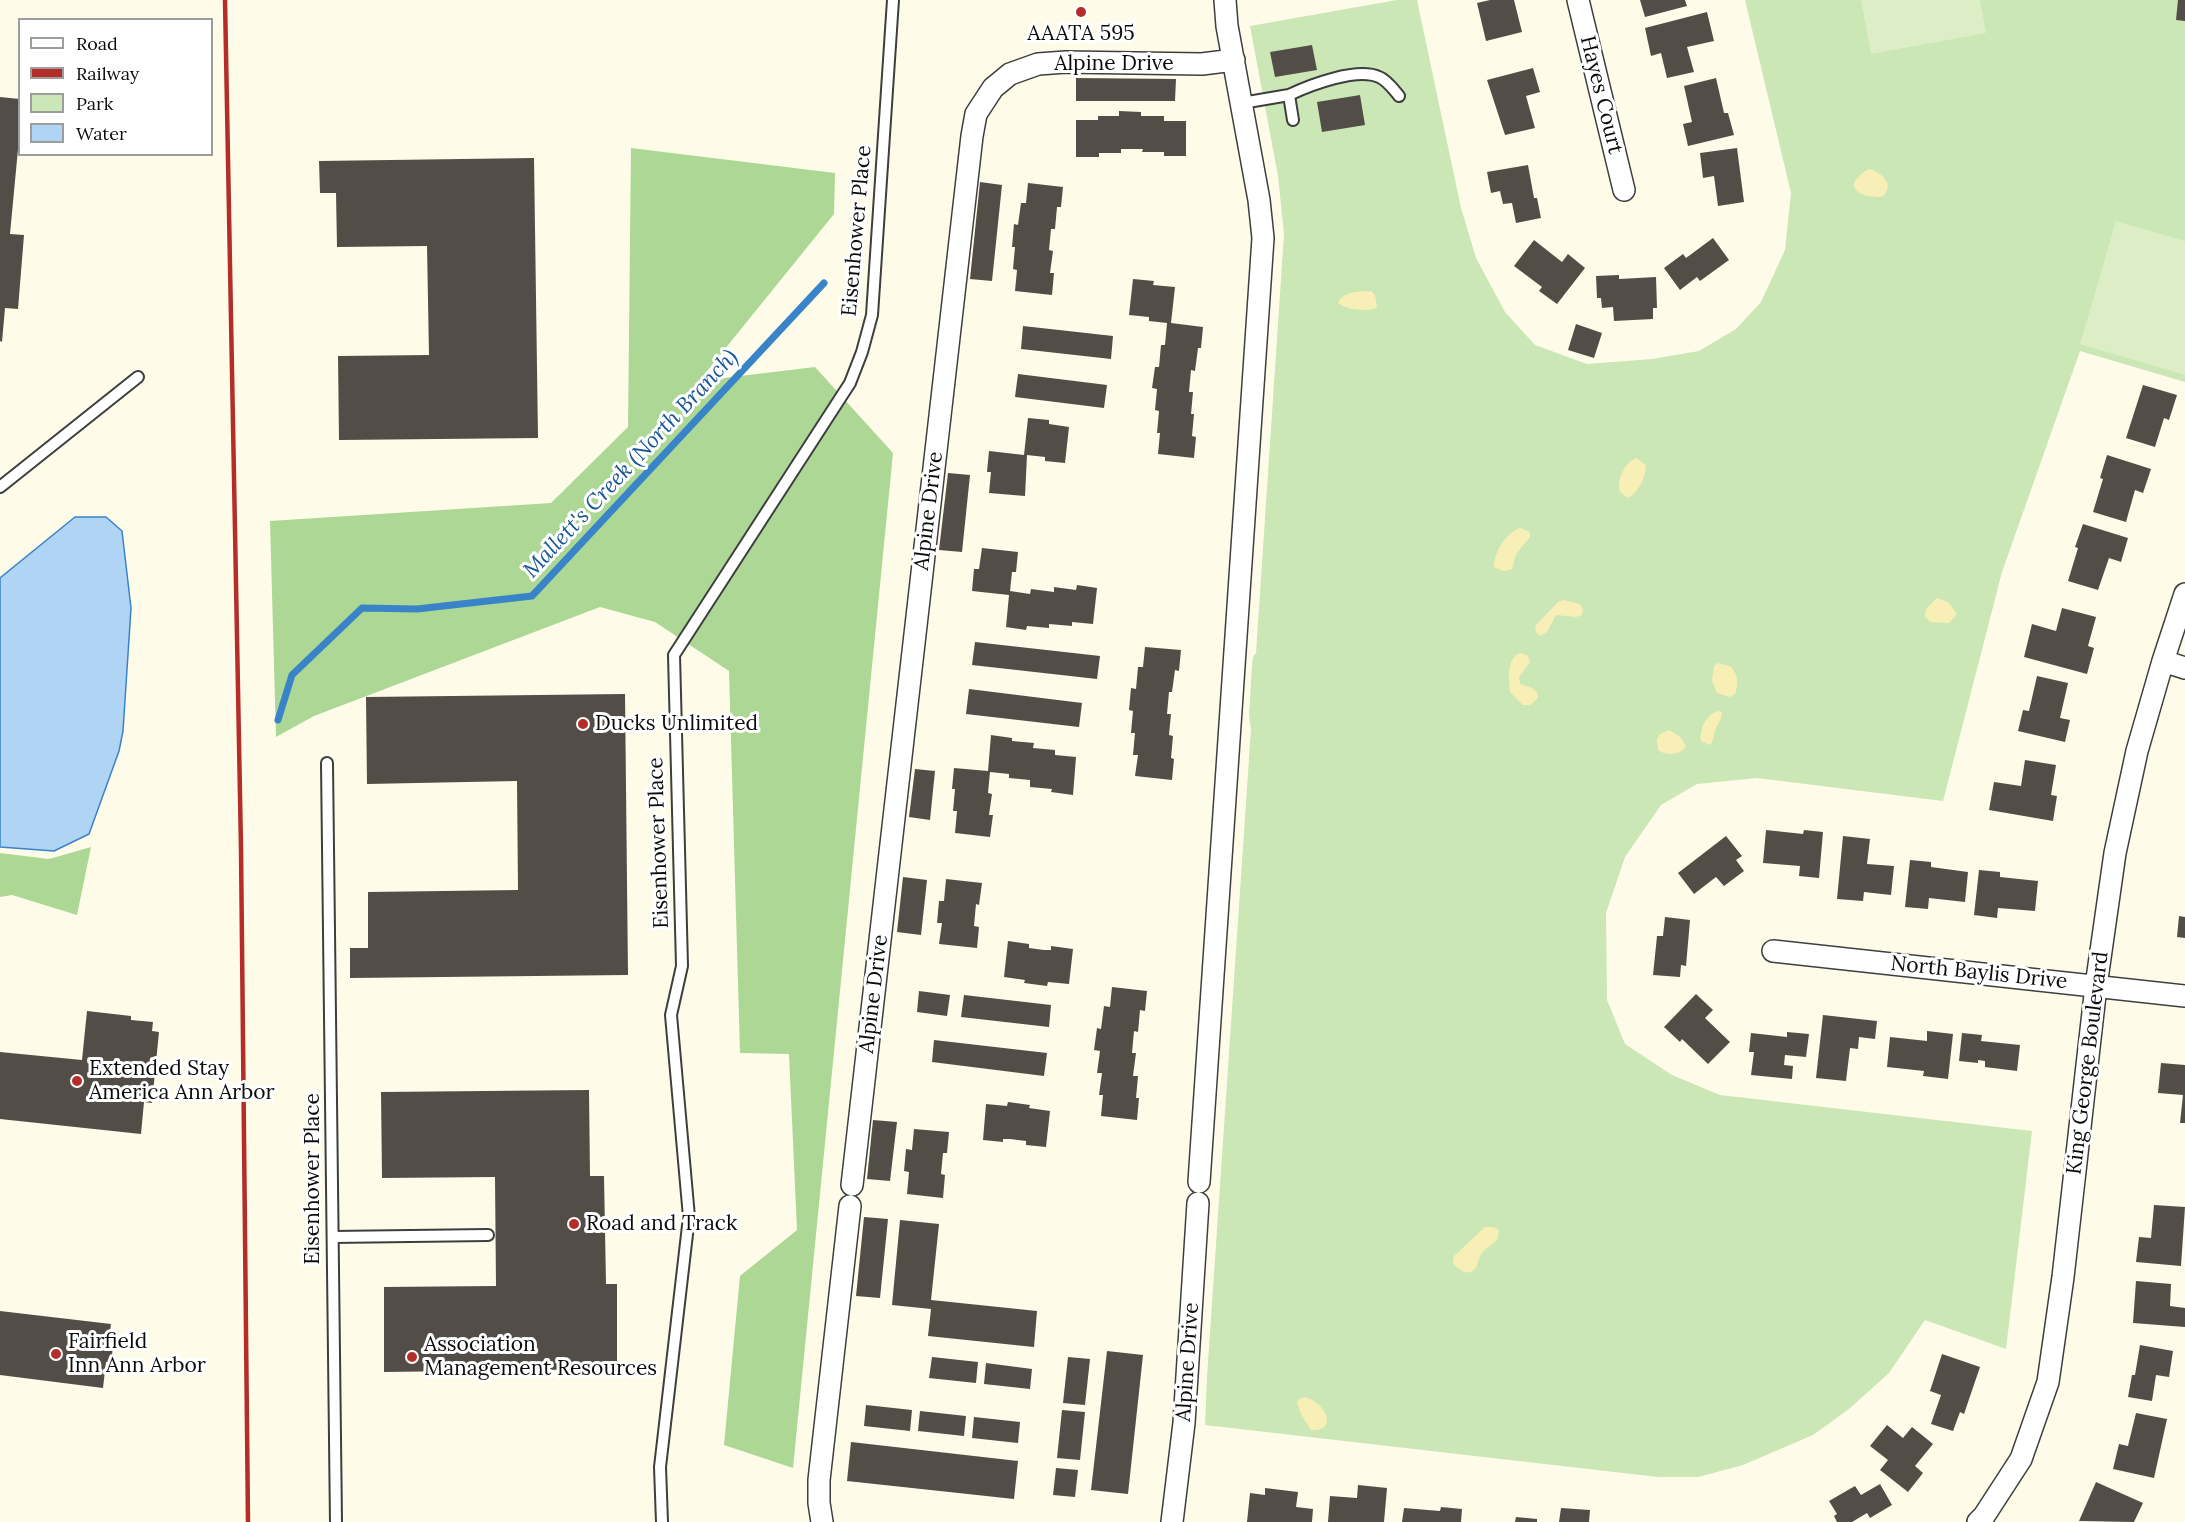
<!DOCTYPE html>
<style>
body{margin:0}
#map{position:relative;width:2185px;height:1522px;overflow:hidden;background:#fefce9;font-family:Lora,serif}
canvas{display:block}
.legend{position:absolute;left:18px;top:18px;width:195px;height:138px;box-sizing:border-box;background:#fff;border:2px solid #9d9d9d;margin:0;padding:8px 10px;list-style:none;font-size:18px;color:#0b0b0b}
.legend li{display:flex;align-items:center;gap:12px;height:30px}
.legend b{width:30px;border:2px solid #9d9d9d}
</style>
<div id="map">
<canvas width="2185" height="1522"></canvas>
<ul class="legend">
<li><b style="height:8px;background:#fff"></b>Road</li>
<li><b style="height:8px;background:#b52d28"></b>Railway</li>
<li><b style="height:16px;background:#cae7b5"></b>Park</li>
<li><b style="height:16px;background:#b0d4f4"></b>Water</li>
</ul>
</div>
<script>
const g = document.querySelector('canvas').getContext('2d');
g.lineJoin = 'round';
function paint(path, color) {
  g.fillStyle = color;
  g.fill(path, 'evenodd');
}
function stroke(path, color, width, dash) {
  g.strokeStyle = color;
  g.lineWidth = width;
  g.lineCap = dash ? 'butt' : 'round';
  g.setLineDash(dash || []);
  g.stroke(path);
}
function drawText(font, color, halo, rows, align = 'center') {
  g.font = font + ' Lora,serif';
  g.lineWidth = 6;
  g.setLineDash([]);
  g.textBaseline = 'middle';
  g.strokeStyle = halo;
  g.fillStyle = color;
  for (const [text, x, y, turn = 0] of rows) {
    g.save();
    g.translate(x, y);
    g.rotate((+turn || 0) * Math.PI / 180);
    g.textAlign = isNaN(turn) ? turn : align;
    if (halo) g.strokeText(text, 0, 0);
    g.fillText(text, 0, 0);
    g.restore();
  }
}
paint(new Path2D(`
 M 1397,0 L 1417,0 L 1461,208 L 1476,258 L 1505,312 L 1535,345 L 1587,364 L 1652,359 L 1699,351 L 1736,329 L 1761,302 L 1785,250 L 1791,193 L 1745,0 L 2185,0 L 2185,382 L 2080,351 L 2002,572 L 1943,801 L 1757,778 L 1697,784 L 1661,805 L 1625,857 L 1606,913 L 1607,1000 L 1625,1044 L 1672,1075 L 1720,1095 L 2032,1131 L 2006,1349 L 1925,1320 L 1889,1373 L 1849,1409 L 1813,1435 L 1743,1465 L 1698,1477 L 1658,1477 L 1205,1425 L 1207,1377 L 1251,729 L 1249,716 L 1252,664 L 1253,657 L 1256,653 L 1284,234 L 1278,176 L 1250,26 Z`), '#cae7b5');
paint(new Path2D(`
 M 631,148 L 835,173 L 834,214 L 699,381 L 815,367 L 893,453 L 793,1468 L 724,1445 L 740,1276 L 797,1230 L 789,1054 L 740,1053 L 729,671 L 655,622 L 600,607 L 314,716 L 276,737 L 270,521 L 551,503 L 628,427 Z
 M 91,847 L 77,915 L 12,895 L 0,897 L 0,853 L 49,859 Z`), '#add795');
paint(new Path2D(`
 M 1869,169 C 1882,172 1896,186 1882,197 C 1876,197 1868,197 1862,194 C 1845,187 1859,174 1869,169 Z
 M 1371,291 L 1375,295 L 1377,307 L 1374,309 C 1362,311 1347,310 1338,303 C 1344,290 1359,292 1371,291 Z
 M 1636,458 L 1646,465 C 1645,478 1639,492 1628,498 L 1620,492 C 1616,481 1625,462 1636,458 Z
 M 1520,528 L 1530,532 L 1530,537 L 1516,554 L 1512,569 C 1505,572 1501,571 1494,567 C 1494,552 1506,533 1520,528 Z
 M 1937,598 L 1948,602 L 1957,614 L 1949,623 L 1930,622 L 1925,616 L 1926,609 Z
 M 1563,600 L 1580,604 L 1583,609 L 1582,615 L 1576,617 L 1556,615 L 1547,632 L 1540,636 L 1536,632 L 1535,626 L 1558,602 Z
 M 1520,653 L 1527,655 L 1530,662 L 1519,677 L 1520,684 L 1532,688 L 1537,692 L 1538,698 L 1530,705 L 1523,705 L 1510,692 C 1509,679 1506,658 1520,653 Z
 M 1718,663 L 1730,666 C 1738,674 1739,683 1735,694 L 1730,697 L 1717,693 L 1712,681 L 1714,666 Z
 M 1719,711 L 1722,713 C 1721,722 1717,724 1715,731 C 1713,737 1714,740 1710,745 L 1701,741 C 1699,729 1707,713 1719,711 Z
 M 1669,730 C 1676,734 1686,739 1685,748 C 1678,755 1666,756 1658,750 L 1657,739 L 1660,734 Z
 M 1485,1227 L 1493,1227 L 1498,1229 C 1501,1243 1491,1243 1483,1252 C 1479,1256 1479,1260 1477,1266 C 1471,1278 1459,1271 1453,1263 L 1454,1256 Z
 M 1304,1397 C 1325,1401 1340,1432 1311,1430 L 1302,1416 L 1297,1403 L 1299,1399 Z`), '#f8efb7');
paint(new Path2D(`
 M 1861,0 L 1980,0 L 1986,33 L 1871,54 Z
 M 2116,221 L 2185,241 L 2185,375 L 2080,344 Z`), '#ddeec6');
const water = new Path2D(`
 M 75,517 L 106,517 L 122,531 L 131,608 L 123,731 L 119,751 L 89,834 L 54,851 L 0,847 L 0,578 Z`);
paint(water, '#b0d4f4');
stroke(water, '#3983c8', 1.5);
stroke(new Path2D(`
 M 278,720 L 292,675 L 362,608 L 417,609 L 532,596 L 824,283`), '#3983c8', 7);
paint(new Path2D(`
 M 1490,0 L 1514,0 L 1522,32 L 1486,41 L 1477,3 Z
 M 1640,0 L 1685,0 L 1687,6 L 1645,17 Z
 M 2178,0 L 2185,0 L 2185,21 L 2176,20 Z
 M 1707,12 L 1714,41 L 1687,47 L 1694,72 L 1667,78 L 1661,53 L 1651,56 L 1645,28 Z
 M 1312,45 L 1317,70 L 1275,77 L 1270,52 Z
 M 1533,68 L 1540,92 L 1526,96 L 1535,128 L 1505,135 L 1487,80 Z
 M 1076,78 L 1176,79 L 1175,101 L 1076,101 Z
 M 1716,78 L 1724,113 L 1728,113 L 1734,135 L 1688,146 L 1683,124 L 1692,122 L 1684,86 Z
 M 1360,95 L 1365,125 L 1322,132 L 1317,102 Z
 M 0,97 L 20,99 L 20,128 L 10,234 L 24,235 L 18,309 L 5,308 L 2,342 L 0,341 Z
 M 1119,111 L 1141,112 L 1141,116 L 1164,116 L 1164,121 L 1186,121 L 1186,156 L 1164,156 L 1164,152 L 1142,152 L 1143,149 L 1121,149 L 1121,153 L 1099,153 L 1099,157 L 1076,157 L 1076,120 L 1098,120 L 1098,116 L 1119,116 Z
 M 1737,148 L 1744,202 L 1718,206 L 1714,176 L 1703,178 L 1700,153 Z
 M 534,158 L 538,438 L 339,440 L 338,356 L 429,355 L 427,246 L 337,247 L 336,193 L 320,193 L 319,161 Z
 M 1528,165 L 1534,198 L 1537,198 L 1541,218 L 1516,223 L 1512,203 L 1503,204 L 1500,191 L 1491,193 L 1487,172 Z
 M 980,182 L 1002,185 L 992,281 L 970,279 Z
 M 1028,183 L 1063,187 L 1061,207 L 1057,207 L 1055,229 L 1051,229 L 1049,250 L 1053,251 L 1050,273 L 1054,273 L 1052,295 L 1015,291 L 1017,270 L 1013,269 L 1015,247 L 1012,247 L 1014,224 L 1018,225 L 1021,203 L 1026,203 Z
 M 1713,238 L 1729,260 L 1700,281 L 1697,277 L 1680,290 L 1664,268 L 1683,254 L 1686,258 Z
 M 1534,240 L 1562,262 L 1568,254 L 1585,268 L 1557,304 L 1539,291 L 1542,287 L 1514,266 Z
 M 1619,275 L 1619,279 L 1656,277 L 1657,308 L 1653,308 L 1653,319 L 1614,321 L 1613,307 L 1602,308 L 1601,298 L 1597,298 L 1596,276 Z
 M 1133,279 L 1154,281 L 1153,285 L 1175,287 L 1171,323 L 1203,327 L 1201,348 L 1198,348 L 1195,371 L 1191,370 L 1189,392 L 1193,392 L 1191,414 L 1194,414 L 1192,436 L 1196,437 L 1194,458 L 1158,454 L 1160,433 L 1157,433 L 1159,411 L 1155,410 L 1157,389 L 1152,388 L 1155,367 L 1159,367 L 1161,345 L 1165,345 L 1167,323 L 1149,321 L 1149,317 L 1129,315 Z
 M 1576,324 L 1602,333 L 1594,358 L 1568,350 Z
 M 1023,326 L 1113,336 L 1111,359 L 1021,349 Z
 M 1018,374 L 1107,385 L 1104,408 L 1015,397 Z
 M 2143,385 L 2177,395 L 2169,420 L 2164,418 L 2155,447 L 2126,438 Z
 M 1028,418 L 1049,420 L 1049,424 L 1069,427 L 1065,463 L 1045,461 L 1045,457 L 1027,455 L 1025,496 L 989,493 L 991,472 L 987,472 L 989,451 L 1024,455 Z
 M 2107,455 L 2151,469 L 2143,493 L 2135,490 L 2126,522 L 2093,512 L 2103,479 L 2100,478 Z
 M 948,473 L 970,475 L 962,552 L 939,550 Z
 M 2083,524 L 2128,538 L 2121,562 L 2109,558 L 2098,590 L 2068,581 L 2078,548 L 2075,547 Z
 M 982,548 L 1018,552 L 1016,572 L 1012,572 L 1010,591 L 1030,594 L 1031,589 L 1054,592 L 1054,587 L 1076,590 L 1077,585 L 1097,588 L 1093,624 L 1072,622 L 1072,626 L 1049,624 L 1049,628 L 1027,626 L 1026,630 L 1006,627 L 1009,595 L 972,591 L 974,569 L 979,569 Z
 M 2062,608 L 2096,617 L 2088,646 L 2094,648 L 2087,674 L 2024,657 L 2032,624 L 2056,631 Z
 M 975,642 L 1100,656 L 1097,679 L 972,665 Z
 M 1145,647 L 1181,650 L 1179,671 L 1175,670 L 1172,692 L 1169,692 L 1167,714 L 1171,714 L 1169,735 L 1173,736 L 1171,758 L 1174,759 L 1172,780 L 1135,776 L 1138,755 L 1133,755 L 1135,733 L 1131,733 L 1133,711 L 1129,710 L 1131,688 L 1136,689 L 1138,667 L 1143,667 Z
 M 2037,676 L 2068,683 L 2060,718 L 2070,720 L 2065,742 L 2018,731 L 2023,710 L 2029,711 Z
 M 969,689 L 1082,703 L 1079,727 L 966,714 Z
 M 625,694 L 628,975 L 350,978 L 350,948 L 368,948 L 368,892 L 518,890 L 517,781 L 367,784 L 366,697 Z
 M 991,735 L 1012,738 L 1012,741 L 1034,743 L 1033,748 L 1055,750 L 1055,755 L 1076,757 L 1073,795 L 1051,792 L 1052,789 L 1030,787 L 1030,780 L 1009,778 L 1009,774 L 990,772 L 988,793 L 992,794 L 989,815 L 993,815 L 990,837 L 955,833 L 957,811 L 953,811 L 955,789 L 952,789 L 954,768 L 988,771 Z
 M 2025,760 L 2056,765 L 2051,795 L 2057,796 L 2053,821 L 1989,810 L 1994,782 L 2021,786 Z
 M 915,769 L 935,771 L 930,820 L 909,817 Z
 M 1766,830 L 1803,834 L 1804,830 L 1823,832 L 1819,878 L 1799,876 L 1800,866 L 1763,863 Z
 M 1726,836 L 1742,856 L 1736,860 L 1744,871 L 1724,886 L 1716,877 L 1694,894 L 1678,873 Z
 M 1843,836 L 1870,839 L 1867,864 L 1894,866 L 1891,895 L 1864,892 L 1863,901 L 1837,899 Z
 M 1910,860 L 1931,862 L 1931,867 L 1968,872 L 1965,902 L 1929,898 L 1928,909 L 1905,907 Z
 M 1979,870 L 2000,872 L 2000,877 L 2038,881 L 2035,911 L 1998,908 L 1997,918 L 1974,915 Z
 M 903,877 L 927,880 L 921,935 L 897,932 Z
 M 946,879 L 982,883 L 979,905 L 976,904 L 974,926 L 979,927 L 977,948 L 939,944 L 942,923 L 937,923 L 939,901 L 944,901 Z
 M 2179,916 L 2185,917 L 2185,938 L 2177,937 Z
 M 1665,917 L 1690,920 L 1686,966 L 1681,965 L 1680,977 L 1653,975 L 1657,936 L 1663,936 Z
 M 1008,941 L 1029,944 L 1029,948 L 1044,950 L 1051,950 L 1051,946 L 1073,949 L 1069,984 L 1048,982 L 1047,986 L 1024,983 L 1025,980 L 1004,977 Z
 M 1112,987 L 1147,991 L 1145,1011 L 1140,1010 L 1138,1032 L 1134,1031 L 1132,1053 L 1136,1053 L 1133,1076 L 1138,1076 L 1136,1098 L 1139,1098 L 1137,1120 L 1101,1116 L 1103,1095 L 1099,1095 L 1102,1073 L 1097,1073 L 1100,1051 L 1094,1050 L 1097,1028 L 1101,1029 L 1104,1006 L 1110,1007 Z
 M 919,991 L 950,995 L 947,1016 L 917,1012 Z
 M 1696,994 L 1713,1010 L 1705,1018 L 1730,1042 L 1708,1064 L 1682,1039 L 1680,1042 L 1664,1027 Z
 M 964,995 L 1051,1005 L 1049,1027 L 961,1017 Z
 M 87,1011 L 131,1016 L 131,1020 L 153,1022 L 152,1031 L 159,1032 L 152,1103 L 144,1102 L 141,1134 L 0,1119 L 0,1052 L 82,1060 Z
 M 1823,1015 L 1877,1021 L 1875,1039 L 1859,1037 L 1858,1049 L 1850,1048 L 1846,1081 L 1816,1078 Z
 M 1927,1031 L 1953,1034 L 1948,1079 L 1923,1076 L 1924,1071 L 1887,1067 L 1890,1037 L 1927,1041 Z
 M 1787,1032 L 1809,1034 L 1806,1057 L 1785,1055 L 1784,1065 L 1793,1066 L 1792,1079 L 1751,1075 L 1754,1052 L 1749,1052 L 1751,1033 L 1787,1037 Z
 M 1962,1033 L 1982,1035 L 1981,1041 L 2020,1045 L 2017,1071 L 1985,1067 L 1985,1061 L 1978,1060 L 1978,1063 L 1959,1061 Z
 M 934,1040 L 1047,1053 L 1044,1076 L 932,1062 Z
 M 2161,1063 L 2185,1065 L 2185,1123 L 2180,1123 L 2183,1095 L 2158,1093 Z
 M 589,1090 L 590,1176 L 604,1176 L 606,1284 L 617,1284 L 617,1369 L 384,1372 L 384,1287 L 496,1286 L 495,1177 L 382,1178 L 381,1092 Z
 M 1008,1102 L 1030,1105 L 1029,1108 L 1050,1111 L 1046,1147 L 1026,1145 L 1026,1141 L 1010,1139 L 1003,1139 L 1003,1142 L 983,1140 L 986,1104 L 1007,1106 Z
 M 873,1120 L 897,1122 L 890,1181 L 867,1179 Z
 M 914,1129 L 949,1132 L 947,1153 L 943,1153 L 941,1174 L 945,1175 L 943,1198 L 907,1194 L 909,1172 L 904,1171 L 906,1149 L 912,1150 Z
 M 2154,1205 L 2185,1207 L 2181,1266 L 2136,1262 L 2139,1237 L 2151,1238 Z
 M 864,1217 L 888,1219 L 880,1298 L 856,1296 Z
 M 900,1220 L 939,1224 L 931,1300 L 1037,1311 L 1034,1347 L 928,1336 L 931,1309 L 892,1305 Z
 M 2136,1281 L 2171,1284 L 2170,1306 L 2185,1308 L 2185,1327 L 2133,1323 Z
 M 0,1311 L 111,1324 L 108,1347 L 113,1347 L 111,1362 L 106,1362 L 103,1388 L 0,1375 Z
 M 2140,1345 L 2173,1351 L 2169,1377 L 2156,1375 L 2152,1401 L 2128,1397 L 2132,1375 L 2135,1375 Z
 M 1107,1351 L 1143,1355 L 1128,1494 L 1091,1490 Z
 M 1942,1354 L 1980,1367 L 1964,1414 L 1960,1412 L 1953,1431 L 1931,1424 L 1941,1395 L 1930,1391 Z
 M 932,1357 L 978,1362 L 976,1383 L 929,1378 Z
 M 1068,1357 L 1090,1359 L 1085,1405 L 1063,1403 Z
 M 986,1363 L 1032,1369 L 1030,1389 L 984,1384 Z
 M 866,1405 L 912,1410 L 910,1431 L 864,1426 Z
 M 1062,1410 L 1085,1412 L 1080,1460 L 1057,1458 Z
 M 920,1411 L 966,1416 L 964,1436 L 918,1431 Z
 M 2136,1413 L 2167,1419 L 2154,1478 L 2113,1469 L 2119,1444 L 2128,1446 Z
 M 974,1417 L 1020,1422 L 1018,1443 L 972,1438 Z
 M 1887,1425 L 1903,1438 L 1912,1427 L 1933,1444 L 1915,1466 L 1923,1473 L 1908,1492 L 1880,1470 L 1888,1460 L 1870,1446 Z
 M 851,1442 L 1018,1461 L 1014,1499 L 847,1481 Z
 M 1056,1468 L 1078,1470 L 1075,1497 L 1053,1495 Z
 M 2096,1482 L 2143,1503 L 2134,1522 L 2079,1521 Z
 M 1880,1484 L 1892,1505 L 1870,1518 L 1867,1513 L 1852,1522 L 1837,1522 L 1834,1516 L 1837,1514 L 1829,1501 L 1855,1486 L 1861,1495 Z
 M 1358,1485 L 1387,1488 L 1384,1522 L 1328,1522 L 1330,1496 L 1357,1498 Z
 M 1265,1488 L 1298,1492 L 1296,1507 L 1313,1509 L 1312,1522 L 1247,1522 L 1250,1493 L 1265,1495 Z
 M 1441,1507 L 1462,1509 L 1461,1522 L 1402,1522 L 1404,1508 L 1440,1511 Z
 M 1561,1508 L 1590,1510 L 1589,1522 L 1559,1522 Z
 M 1516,1517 L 1537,1519 L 1537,1522 L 1515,1522 Z`), '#534d47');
const lane = new Path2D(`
 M 1289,95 C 1310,85 1357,67 1379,77 C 1387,80 1394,90 1399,96
 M 1242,103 L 1289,95 L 1293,120
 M 0,487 L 138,377
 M 327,763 L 336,1522
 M 333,1237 L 488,1235
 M 662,1522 L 660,1467 L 689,1217 L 671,1015 L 682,966 L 674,655 L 850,383 L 862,352 L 872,315 L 893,0`);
const street = new Path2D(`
 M 1578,0 L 1624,190
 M 2163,661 L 2185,668
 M 1773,951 L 2185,996
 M 1199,1182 L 1263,238 L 1259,200 L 1227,26 L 1225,0
 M 852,1185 L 972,136 L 976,114 L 993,88 L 1010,74 L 1038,64 L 1066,62 L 1202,64 L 1234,60
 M 822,1522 L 819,1503 L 819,1480 L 850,1206
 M 1172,1522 L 1184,1423 L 1198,1203
 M 1978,1522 L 1984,1516 L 2021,1459 L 2048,1382 L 2063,1277 L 2096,986 L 2115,853 L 2137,751 L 2163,661 L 2185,594`);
stroke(lane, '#3e3e3e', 14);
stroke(street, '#3e3e3e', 24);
stroke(lane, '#fff', 10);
stroke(street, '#fff', 21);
stroke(new Path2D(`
 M 225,0 L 241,848 L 248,1522`), '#b52d28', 4.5);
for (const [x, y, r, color] of [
 [1081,12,6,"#b52d28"],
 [583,724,6,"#b52d28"],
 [77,1081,6,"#b52d28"],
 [574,1224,6,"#b52d28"],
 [56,1354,6,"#b52d28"],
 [412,1357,6,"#b52d28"]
]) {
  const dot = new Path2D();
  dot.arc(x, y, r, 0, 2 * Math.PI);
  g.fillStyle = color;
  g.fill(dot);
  stroke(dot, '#fff', 2);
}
drawText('21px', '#0b0b0b', '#fff', [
 ["AAATA 595",1081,34,"center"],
 ["Ducks Unlimited",595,724],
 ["Extended Stay",89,1069],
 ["America Ann Arbor",89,1093],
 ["Road and Track",586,1224],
 ["Fairfield",68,1342],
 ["Inn Ann Arbor",68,1366],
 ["Association",424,1345],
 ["Management Resources",424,1369]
], 'left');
drawText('21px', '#0b0b0b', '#fff', [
 ["Alpine Drive",1114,64],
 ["Hayes Court",1601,95,76],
 ["Eisenhower Place",857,231,-85],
 ["Alpine Drive",929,511,-83],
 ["Eisenhower Place",659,843,-92],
 ["North Baylis Drive",1979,973,6],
 ["Alpine Drive",874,994,-83],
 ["King George Boulevard",2088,1063,-83],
 ["Eisenhower Place",313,1179,-90],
 ["Alpine Drive",1188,1362,-86]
]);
drawText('italic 22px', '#195697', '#fff', [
 ["Mallett's Creek (North Branch)",631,464,-47]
]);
</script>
